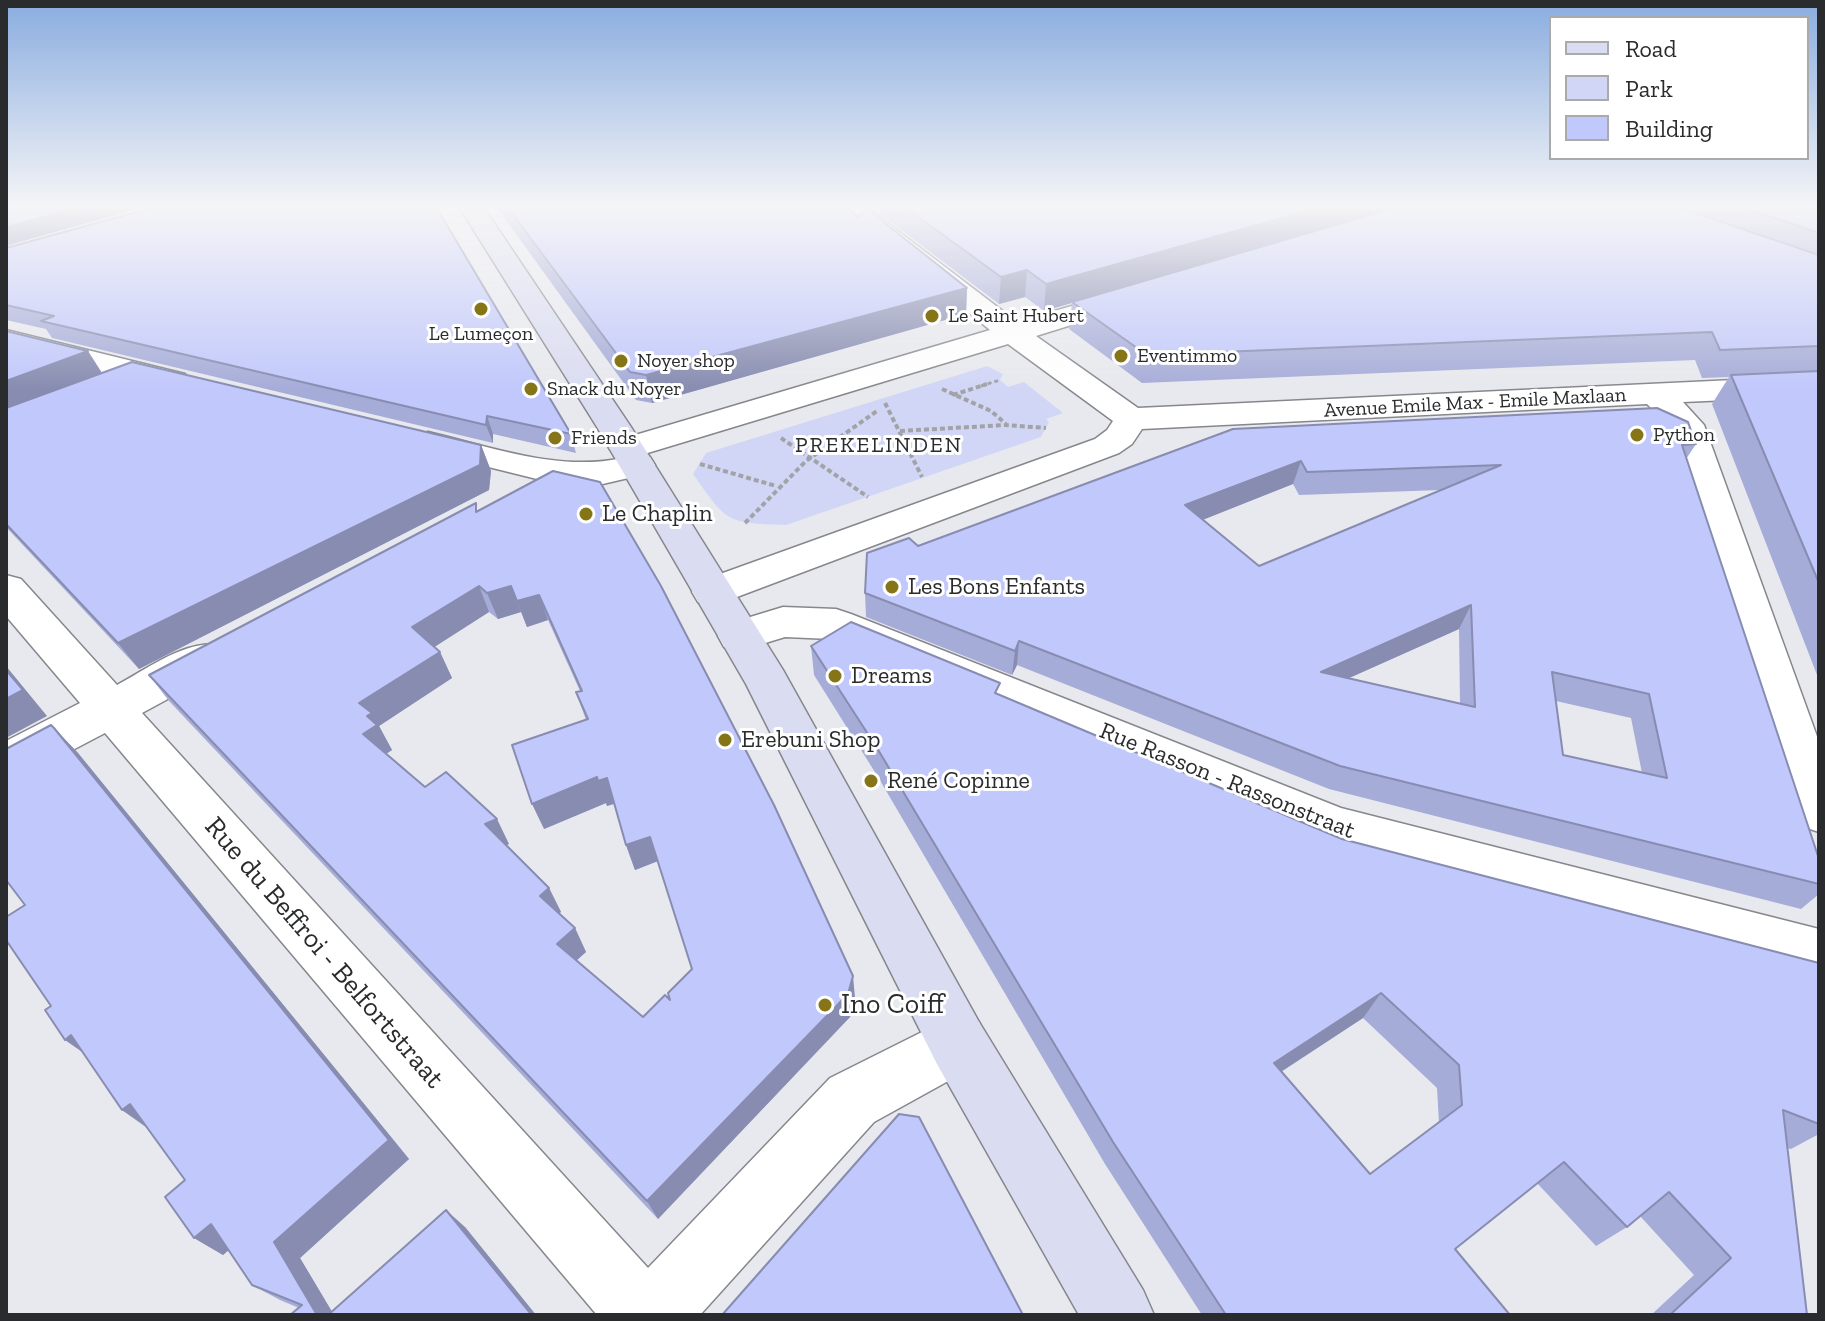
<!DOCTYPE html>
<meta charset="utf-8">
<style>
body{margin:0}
#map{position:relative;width:1825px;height:1321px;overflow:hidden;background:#e8e9ee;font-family:"Zilla Slab",serif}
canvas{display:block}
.frame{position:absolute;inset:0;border:8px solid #2a2b2d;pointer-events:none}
.legend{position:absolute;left:1549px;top:16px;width:260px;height:144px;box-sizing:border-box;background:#fff;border:2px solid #aaaaab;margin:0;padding:10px 14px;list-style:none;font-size:24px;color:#2a2b2d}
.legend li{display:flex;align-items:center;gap:16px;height:40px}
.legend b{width:40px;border:2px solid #aaaaab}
</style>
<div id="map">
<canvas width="1825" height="1321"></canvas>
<div class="frame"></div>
<ul class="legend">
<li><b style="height:10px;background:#dadcf1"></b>Road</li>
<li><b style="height:22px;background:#d1d6f7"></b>Park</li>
<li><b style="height:22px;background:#c1c8fb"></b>Building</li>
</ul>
</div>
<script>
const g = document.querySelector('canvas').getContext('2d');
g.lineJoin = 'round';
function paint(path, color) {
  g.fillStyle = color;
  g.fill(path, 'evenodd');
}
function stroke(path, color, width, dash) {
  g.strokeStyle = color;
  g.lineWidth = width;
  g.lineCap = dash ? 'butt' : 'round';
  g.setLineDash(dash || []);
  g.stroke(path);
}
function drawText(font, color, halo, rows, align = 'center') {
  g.font = font + ' "Zilla Slab",serif';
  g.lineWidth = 6;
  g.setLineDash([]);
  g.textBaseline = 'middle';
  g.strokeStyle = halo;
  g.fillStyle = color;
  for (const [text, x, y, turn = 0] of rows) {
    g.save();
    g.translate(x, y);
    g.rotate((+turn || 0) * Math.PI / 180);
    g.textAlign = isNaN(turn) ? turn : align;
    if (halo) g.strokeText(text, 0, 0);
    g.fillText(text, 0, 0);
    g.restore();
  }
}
paint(new Path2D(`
 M 987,366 L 1003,374 L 1000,380 L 1008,387 L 1024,382 L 1063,413 L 1046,419 L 1049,422 L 1041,437 L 786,525 C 725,523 727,522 693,474 L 706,453 Z`), '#d1d6f7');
const street = new Path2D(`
 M 837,205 L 864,205 L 1017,322 L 1126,290 L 1136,293 L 1140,299 L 1136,305 L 1036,336 L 1138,408 L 1819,376 L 1819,396 L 1683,402 L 1704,425 L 1819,742 L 1819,832 L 1801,826 L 1794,811 L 1671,428 L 1647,404 L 1142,429 L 1132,444 L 1119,453 L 713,606 L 698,602 L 692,592 L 698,582 L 1095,439 L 1107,430 L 1113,421 L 1008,344 L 641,455 L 650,457 L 655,465 L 650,473 L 594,486 L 557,484 L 416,449 L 411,442 L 416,435 L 428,432 C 492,447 558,472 623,458 L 615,455 L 609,448 L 615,441 L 990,330 Z
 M 6,330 L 185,374 L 190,381 L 185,388 L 174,391 L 6,348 Z
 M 6,575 L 21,579 L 117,685 C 147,669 190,636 225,646 L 231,657 L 225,668 L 142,713 L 648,1268 L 830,1078 L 958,1014 L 979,1022 L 988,1043 L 979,1064 L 874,1122 L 700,1315 L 597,1315 L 105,733 L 23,776 L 6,782 L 6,741 L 80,703 L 6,616 Z
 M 783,607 L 836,609 L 851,614 L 1341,808 L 1819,929 L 1819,981 L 1317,843 L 831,639 L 785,637 L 739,651 L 724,647 L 718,636 L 724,625 Z`);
const secondary = new Path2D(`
 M 458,205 L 482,205 L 631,427 L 783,670 L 979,1022 L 1143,1290 L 1154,1315 L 1079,1315 L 937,1064 L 746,684 L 597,427 Z`);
stroke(street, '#86878c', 3);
stroke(secondary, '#86878c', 3);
stroke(new Path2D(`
 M 981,386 L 1000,380`), '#a2a3a7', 3, [4, 3]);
stroke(new Path2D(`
 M 942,389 L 991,411 L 1006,424
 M 953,395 L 987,384
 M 885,403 L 922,477
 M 900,431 L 1006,425 L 1046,428
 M 781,438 L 868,497
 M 700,464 L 776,486
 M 745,523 L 806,461 L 877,411`), '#a2a3a7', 4, [5, 3]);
paint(street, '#fff');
paint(secondary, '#dadcf1');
paint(new Path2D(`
 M 495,205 L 843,205 L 859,217 L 967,288 L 966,314 L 652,403 L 636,400 Z
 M 880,205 L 1819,205 L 1819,680 L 1712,404 L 1729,377 L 1702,378 L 1695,360 L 1142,383 L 1069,329 L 1072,303 L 1044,311 L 1025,297 L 999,304 L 880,214 Z
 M 6,248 L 571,434 L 576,453 L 493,434 L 493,443 L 52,338 L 46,329 L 6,320 Z
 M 6,331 L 102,373 L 481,445 L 491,471 L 489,490 L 139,669 L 6,527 Z
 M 1233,429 L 1696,444 L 1686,459 L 1819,859 L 1819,894 L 1801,909 L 1329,789 L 1017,665 L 1012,675 L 866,617 L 865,593 L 918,546 ZM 1293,484 L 1299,495 L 1441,490 L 1259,566 L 1203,519 ZM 1459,629 L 1460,703 L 1349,678 ZM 1556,701 L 1631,718 L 1642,773 L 1563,755 Z
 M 479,510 L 855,998 L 850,1017 L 658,1219 L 169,701 L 149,675 ZM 489,612 L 498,619 L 521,612 L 527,627 L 548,620 L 580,691 L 576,692 L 586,720 L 544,829 L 606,803 L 607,806 L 614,804 L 626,845 L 635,870 L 658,861 L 692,969 L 670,1000 L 643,1017 L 577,960 L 586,952 L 575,928 L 559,913 L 561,912 L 549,888 L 506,845 L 509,844 L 425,787 L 386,754 L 392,750 L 379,726 L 452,678 L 440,652 L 434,647 Z
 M 811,646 L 999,694 L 1342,839 L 1819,963 L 1819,1134 L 1791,1149 L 1787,1148 L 1807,1315 L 1651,1315 L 1694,1275 L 1640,1216 L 1627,1227 L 1596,1246 L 1537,1183 L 1455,1249 L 1510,1315 L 1202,1315 L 1105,1164 L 878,777 L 814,675 ZM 1363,1018 L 1437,1088 L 1439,1123 L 1370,1174 L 1281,1072 Z
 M 54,728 L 78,753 L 409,1159 L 300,1258 L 332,1312 L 465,1227 L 536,1315 L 290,1315 L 299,1308 L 280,1300 L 252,1285 L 229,1250 L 223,1255 L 194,1238 L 185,1180 L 147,1128 L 122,1110 L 51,1006 L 25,905 Z`), '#a6acd8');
paint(new Path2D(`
 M 86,205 L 151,205 L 6,246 L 6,227 Z
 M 1328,205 L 1407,205 L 1044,311 L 1046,284 Z
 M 1027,270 L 1025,297 L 999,304 L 1001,277 Z
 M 967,288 L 966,314 L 652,403 L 646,375 Z
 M 88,351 L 104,376 L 6,413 L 6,381 Z
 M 487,416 L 493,434 L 493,443 L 486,425 Z
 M 481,445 L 491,471 L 489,490 L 139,669 L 118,643 Z
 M 1301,461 L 1293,484 L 1180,529 L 1185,505 Z
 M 479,586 L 489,612 L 425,653 L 412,627 Z
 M 511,586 L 521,612 L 498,619 L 487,593 Z
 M 539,595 L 548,620 L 527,627 L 517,601 Z
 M 1471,605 L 1459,629 L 1311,695 L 1321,672 Z
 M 1019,641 L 1017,665 L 1012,675 L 1015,651 Z
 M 440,652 L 452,678 L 379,726 L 392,750 L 378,759 L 363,734 L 359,703 Z
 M 6,666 L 47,716 L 6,738 Z
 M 54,728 L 78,753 L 409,1159 L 300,1258 L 334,1315 L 317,1315 L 274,1242 Z
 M 597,777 L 607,778 L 616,803 L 607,806 L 606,803 L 544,829 L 532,804 Z
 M 497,819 L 509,844 L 498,849 L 485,824 Z
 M 650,837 L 658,861 L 635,870 L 626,845 Z
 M 549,888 L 561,912 L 551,920 L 540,896 Z
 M 575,928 L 586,952 L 569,967 L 557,944 Z
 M 853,976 L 855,998 L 850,1017 L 658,1219 L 647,1201 Z
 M 1381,993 L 1363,1018 L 1259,1086 L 1274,1063 Z
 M 71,1035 L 95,1061 L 65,1040 Z
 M 130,1104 L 151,1130 L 122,1110 Z
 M 446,1210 L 465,1227 L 536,1315 L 530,1315 Z
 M 211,1224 L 240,1240 L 223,1255 L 194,1238 Z`), '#878cb0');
const building = new Path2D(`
 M 6,205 L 86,205 L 6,227 Z
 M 162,205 L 435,205 L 571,434 L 487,416 L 486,425 L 41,321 L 54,316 L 6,305 L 6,248 Z
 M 506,205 L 843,205 L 859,217 L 866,208 L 967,288 L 646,375 L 630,372 Z
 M 902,205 L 1328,205 L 1046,284 L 1027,270 L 1001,277 Z
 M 1404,205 L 1672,205 L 1819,255 L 1819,346 L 1720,350 L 1712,332 L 1147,355 L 1072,302 Z
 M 1737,205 L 1819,205 L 1819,233 Z
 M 6,331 L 88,351 L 6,381 Z
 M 132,362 L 481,445 L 480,465 L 118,643 L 6,524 L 6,408 Z
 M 1819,371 L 1819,583 L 1731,375 Z
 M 1657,408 L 1688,422 L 1696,444 L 1682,445 L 1819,859 L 1819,884 L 1340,766 L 1019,641 L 1015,651 L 865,593 L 867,553 L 909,538 L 918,546 L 1233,429 ZM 1301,461 L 1307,472 L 1501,465 L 1259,566 L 1185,505 ZM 1471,605 L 1475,707 L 1321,672 ZM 1552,672 L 1649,694 L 1667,778 L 1563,755 Z
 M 553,471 L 600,482 L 661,586 L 774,805 L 853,976 L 848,994 L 647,1201 L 149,675 L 476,503 L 476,512 ZM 479,586 L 487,593 L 511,586 L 517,601 L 539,595 L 582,691 L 576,692 L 588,719 L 512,745 L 532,804 L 597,777 L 598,781 L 607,778 L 626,845 L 650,837 L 692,969 L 668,993 L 670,1000 L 665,995 L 643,1017 L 557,944 L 575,928 L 540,896 L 549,888 L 485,824 L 497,819 L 446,772 L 425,787 L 363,734 L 377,725 L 367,716 L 372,713 L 359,703 L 440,652 L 412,627 Z
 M 851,622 L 1000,683 L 995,693 L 1342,839 L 1819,963 L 1819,1124 L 1783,1110 L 1807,1315 L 1674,1315 L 1672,1313 L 1731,1258 L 1669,1192 L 1627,1227 L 1564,1162 L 1455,1249 L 1510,1315 L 1226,1315 L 1113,1142 L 877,748 L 811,646 ZM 1381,993 L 1459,1065 L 1462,1105 L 1370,1174 L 1274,1063 Z
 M 6,670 L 23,690 L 6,699 Z
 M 51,725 L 54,728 L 389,1140 L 274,1242 L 317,1315 L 290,1315 L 302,1305 L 252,1285 L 211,1224 L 194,1238 L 165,1197 L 185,1180 L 130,1104 L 122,1110 L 71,1035 L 65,1040 L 45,1010 L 51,1006 L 6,940 L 6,917 L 25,905 L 6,880 L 6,749 Z
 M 899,1114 L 919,1117 L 1023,1315 L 722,1315 Z
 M 446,1210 L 531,1314 L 530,1315 L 328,1315 Z`);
paint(building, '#c1c8fb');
stroke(building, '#878cb0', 2);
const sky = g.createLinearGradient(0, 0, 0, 390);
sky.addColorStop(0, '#89acdf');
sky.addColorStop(0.53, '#f5f5f7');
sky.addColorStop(1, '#f5f5f700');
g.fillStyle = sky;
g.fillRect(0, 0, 1825, 390);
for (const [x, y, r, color] of [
 [481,309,8,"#867517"],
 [932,316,8,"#867517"],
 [1121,356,8,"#867517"],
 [621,361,8,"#867517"],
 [531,389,8,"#867517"],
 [1637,435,8,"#867517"],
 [555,438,8,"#867517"],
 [586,514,8,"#867517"],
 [892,587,8,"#867517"],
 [835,676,8,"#867517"],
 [725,740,8,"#867517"],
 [871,781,8,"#867517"],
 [825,1005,8,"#867517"]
]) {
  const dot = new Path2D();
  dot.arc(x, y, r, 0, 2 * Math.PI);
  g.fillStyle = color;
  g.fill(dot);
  stroke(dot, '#fff', 3);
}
drawText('20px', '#2a2b2d', '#fff', [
 ["Le Saint Hubert",948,316],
 ["Le Lumeçon",481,334,"center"],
 ["Eventimmo",1137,356],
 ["Noyer shop",637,361],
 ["Snack du Noyer",547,389],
 ["Python",1653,435],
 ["Friends",571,438]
], 'left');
drawText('20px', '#2a2b2d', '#fff', [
 ["Avenue Emile Max - Emile Maxlaan",1475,403,-3]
]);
g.letterSpacing = '2px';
drawText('22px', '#2a2b2d', '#fff', [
 ["PREKELINDEN",879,446]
]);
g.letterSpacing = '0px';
drawText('24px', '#2a2b2d', '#fff', [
 ["Le Chaplin",602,514],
 ["Les Bons Enfants",908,587],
 ["Dreams",851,676],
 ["Erebuni Shop",741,740],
 ["René Copinne",887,781]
], 'left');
drawText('24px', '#2a2b2d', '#fff', [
 ["Rue Rasson - Rassonstraat",1227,781,22]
]);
drawText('28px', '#2a2b2d', '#fff', [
 ["Rue du Beffroi - Belfortstraat",324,953,49]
]);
drawText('28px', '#2a2b2d', '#fff', [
 ["Ino Coiff",841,1005]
], 'left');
</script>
